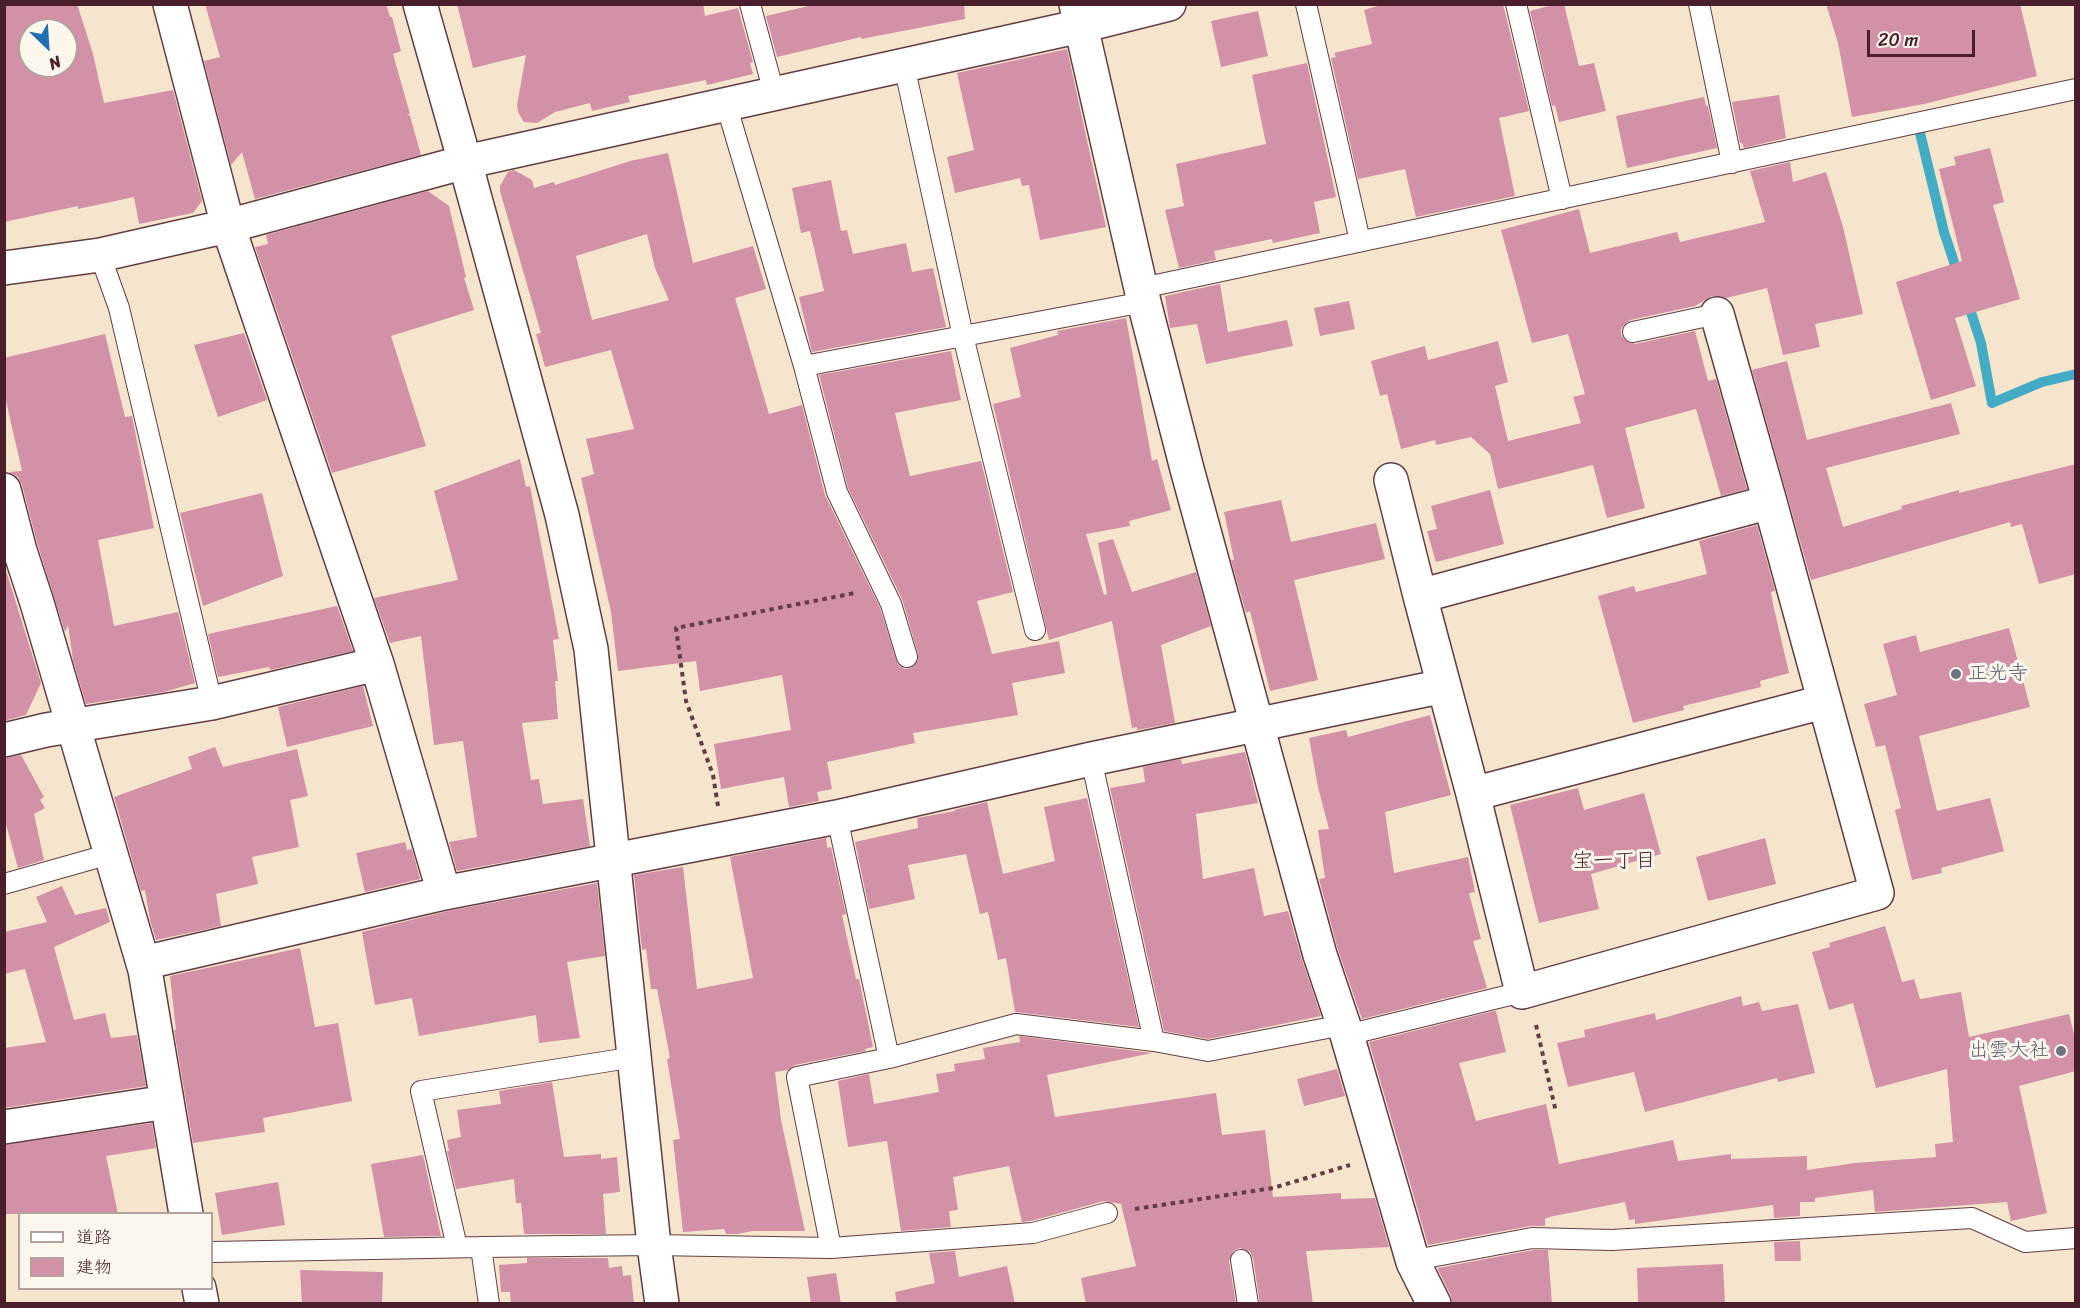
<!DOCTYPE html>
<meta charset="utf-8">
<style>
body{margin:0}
#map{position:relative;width:2080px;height:1308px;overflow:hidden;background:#f6e5cd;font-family:Sriracha,"Klee One",sans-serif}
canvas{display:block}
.frame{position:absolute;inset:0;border:6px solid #4a1f2b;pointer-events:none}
.legend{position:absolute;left:18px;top:1212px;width:195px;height:78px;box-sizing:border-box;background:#fbf7ec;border:2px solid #b4a19f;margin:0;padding:8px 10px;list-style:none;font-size:18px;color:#4a1f2b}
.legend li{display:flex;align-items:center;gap:12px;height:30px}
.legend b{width:30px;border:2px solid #b4a19f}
.north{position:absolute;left:18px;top:18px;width:60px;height:60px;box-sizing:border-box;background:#fbf7ec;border:2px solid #b4a19f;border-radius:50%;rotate:155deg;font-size:16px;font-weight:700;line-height:24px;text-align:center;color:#4a1f2b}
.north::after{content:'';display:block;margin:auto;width:21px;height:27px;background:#1f6fb2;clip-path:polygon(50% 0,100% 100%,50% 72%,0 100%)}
.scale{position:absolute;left:1867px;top:30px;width:108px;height:27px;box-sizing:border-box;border:3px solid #4a1f2b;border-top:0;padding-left:8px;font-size:18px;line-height:21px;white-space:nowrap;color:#4a1f2b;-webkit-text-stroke:4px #fbf7ec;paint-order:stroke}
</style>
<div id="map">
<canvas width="2080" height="1308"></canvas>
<div class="frame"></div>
<ul class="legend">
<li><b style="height:8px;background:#fff"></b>道路</li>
<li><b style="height:16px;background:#d291a6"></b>建物</li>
</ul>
<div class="north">N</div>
<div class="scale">20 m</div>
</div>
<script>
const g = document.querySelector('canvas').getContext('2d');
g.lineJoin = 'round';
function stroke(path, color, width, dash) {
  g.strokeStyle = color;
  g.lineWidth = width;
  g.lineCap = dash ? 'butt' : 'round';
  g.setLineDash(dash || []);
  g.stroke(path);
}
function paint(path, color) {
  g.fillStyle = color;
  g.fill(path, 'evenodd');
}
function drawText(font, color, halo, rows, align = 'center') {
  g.font = font + ' Sriracha,"Klee One",sans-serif';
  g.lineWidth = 6;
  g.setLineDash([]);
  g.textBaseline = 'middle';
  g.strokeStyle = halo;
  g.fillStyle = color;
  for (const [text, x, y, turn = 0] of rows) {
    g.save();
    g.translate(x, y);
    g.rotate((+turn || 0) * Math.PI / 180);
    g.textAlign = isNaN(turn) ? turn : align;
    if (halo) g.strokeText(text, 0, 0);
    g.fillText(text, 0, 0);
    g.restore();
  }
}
stroke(new Path2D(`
 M 1920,133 L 1944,232 L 1959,277
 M 1967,300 L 1981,343 L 1992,403 L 2042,382 L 2076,374`), '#44abc4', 10);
paint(new Path2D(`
 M 4,4 L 77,4 L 93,54 L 104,103 L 173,90 L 202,201 L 193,213 L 139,224 L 134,197 L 78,209 L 78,206 L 4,222 ZM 30,30 L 66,30 L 66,66 L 30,66 Z
 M 205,4 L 386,4 L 390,17 L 392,17 L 401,51 L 393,54 L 410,114 L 407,114 L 410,116 L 421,155 L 255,199 L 242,152 L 231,165 L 204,61 L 220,57 Z
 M 457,4 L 703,4 L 705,16 L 738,8 L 753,62 L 750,63 L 753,74 L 707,85 L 706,80 L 628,96 L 630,102 L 592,111 L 590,103 L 555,112 L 537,123 L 524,122 L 518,112 L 517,105 L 526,55 L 473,68 Z
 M 817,4 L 964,4 L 965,19 L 861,39 L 861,37 L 777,57 L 766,16 Z
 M 1385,4 L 1503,4 L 1529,111 L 1499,118 L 1515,196 L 1416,217 L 1405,169 L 1358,179 L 1331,58 L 1336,57 L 1334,53 L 1372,44 L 1364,10 Z
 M 1556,4 L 1564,4 L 1579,66 L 1594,63 L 1606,111 L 1559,122 L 1555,105 L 1552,106 L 1530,11 Z
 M 1826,4 L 2020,4 L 2037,76 L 1924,104 L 1852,117 L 1838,43 Z
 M 1258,11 L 1268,56 L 1221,67 L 1211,21 Z
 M 1067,49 L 1106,227 L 1040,240 L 1029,185 L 1022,186 L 1020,178 L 955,193 L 947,157 L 974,150 L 957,73 Z
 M 1307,63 L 1336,197 L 1314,202 L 1320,233 L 1273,243 L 1272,239 L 1214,251 L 1216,260 L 1179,268 L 1165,210 L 1184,206 L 1176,164 L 1266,144 L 1252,75 Z
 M 1779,95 L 1786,138 L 1744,148 L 1742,143 L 1740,143 L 1732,102 Z
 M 1704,97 L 1706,106 L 1708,106 L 1717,148 L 1627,168 L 1616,116 Z
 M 1990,148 L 2004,202 L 1993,205 L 2020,299 L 1955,318 L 1976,386 L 1931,400 L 1896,282 L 1962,261 L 1939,169 L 1956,165 L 1954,157 Z
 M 668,153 L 693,263 L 753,246 L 766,289 L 735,298 L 769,414 L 802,405 L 825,495 L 880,608 L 898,665 L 905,669 L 911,668 L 918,660 L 918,654 L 902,599 L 848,488 L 819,375 L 951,351 L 961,400 L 895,413 L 910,476 L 981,461 L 1013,592 L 977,601 L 992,654 L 1059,641 L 1065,673 L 1012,683 L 1018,715 L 913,733 L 915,743 L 827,762 L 832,789 L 817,792 L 819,801 L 789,807 L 784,777 L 721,789 L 714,744 L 791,730 L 782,675 L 700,691 L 696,661 L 618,671 L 611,612 L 581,478 L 594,474 L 586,439 L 634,429 L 611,350 L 545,367 L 536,334 L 541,333 L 500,191 L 500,186 L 508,172 L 514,170 L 532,180 L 534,188 L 554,182 L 555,185 L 630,161 ZM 647,234 L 655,268 L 669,300 L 592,320 L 576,256 Z
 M 1790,162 L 1793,182 L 1826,172 L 1843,227 L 1863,314 L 1815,324 L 1820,347 L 1783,355 L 1767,288 L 1726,298 L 1721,296 L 1712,296 L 1695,306 L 1630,320 L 1625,324 L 1621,329 L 1621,335 L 1625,340 L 1635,344 L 1695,331 L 1708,381 L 1716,379 L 1747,489 L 1721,496 L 1696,409 L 1625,428 L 1645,508 L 1607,518 L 1593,465 L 1498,489 L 1490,454 L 1471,437 L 1436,445 L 1435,440 L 1401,449 L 1387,394 L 1380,396 L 1371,361 L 1425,346 L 1428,360 L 1498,341 L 1508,382 L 1495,386 L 1508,441 L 1581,423 L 1573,397 L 1585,394 L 1568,334 L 1532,343 L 1501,230 L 1579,209 L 1590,253 L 1677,232 L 1680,242 L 1765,222 L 1750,171 Z
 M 831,180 L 841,231 L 847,230 L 853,254 L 906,243 L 912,272 L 933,268 L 946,327 L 812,352 L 799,297 L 824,291 L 810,231 L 801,233 L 792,188 Z
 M 428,191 L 449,206 L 466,277 L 464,278 L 474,310 L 391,336 L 426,446 L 332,473 L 255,247 L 268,244 L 266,235 Z
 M 1220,284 L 1228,332 L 1287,320 L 1293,346 L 1206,364 L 1197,324 L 1170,328 L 1165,296 Z
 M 1349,301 L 1355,329 L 1320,336 L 1314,308 Z
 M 1126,318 L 1152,461 L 1157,459 L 1171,510 L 1129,521 L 1130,526 L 1086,534 L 1104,595 L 1107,594 L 1098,543 L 1113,539 L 1132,592 L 1196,572 L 1211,626 L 1161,645 L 1175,723 L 1137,730 L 1137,727 L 1132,728 L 1112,621 L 1049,640 L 993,404 L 1021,397 L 1010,348 L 1058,335 L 1057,331 Z
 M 244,333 L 267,400 L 218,417 L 194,345 Z
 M 105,334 L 125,417 L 132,416 L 154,528 L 98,540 L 114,626 L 178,612 L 195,683 L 164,692 L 86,704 L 73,660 L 68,625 L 65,632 L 38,546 L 22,485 L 18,477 L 9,472 L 22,471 L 4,392 L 4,358 Z
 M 1787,361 L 1807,440 L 1951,403 L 1960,434 L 1826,468 L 1843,527 L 1902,509 L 1901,506 L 1959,490 L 1959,493 L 2076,464 L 2076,574 L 2039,584 L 2022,524 L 2011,527 L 2010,522 L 1811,580 L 1752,370 Z
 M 520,459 L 526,487 L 530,486 L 559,639 L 553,640 L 558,681 L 555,681 L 558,719 L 522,723 L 531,780 L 539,779 L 543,804 L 583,799 L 590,846 L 457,871 L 449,842 L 477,837 L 463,741 L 434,745 L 421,636 L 390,643 L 374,598 L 458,580 L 434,491 Z
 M 1490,490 L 1504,544 L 1436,562 L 1427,531 L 1437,529 L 1431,506 Z
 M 262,493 L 283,576 L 203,606 L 180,513 Z
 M 1281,500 L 1291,542 L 1376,523 L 1385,559 L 1294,580 L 1318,680 L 1270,691 L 1250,611 L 1246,613 L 1231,560 L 1234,560 L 1233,555 L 1224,512 Z
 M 1757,525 L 1775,591 L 1771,592 L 1773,604 L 1789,673 L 1760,681 L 1761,687 L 1683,706 L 1684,710 L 1633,723 L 1598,596 L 1634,586 L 1636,592 L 1707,574 L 1699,541 Z
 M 4,564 L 41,683 L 26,715 L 4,721 Z
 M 337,606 L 353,651 L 270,670 L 269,667 L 218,677 L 208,634 Z
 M 2009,628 L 2030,707 L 1919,736 L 1937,811 L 1990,798 L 2004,851 L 1941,868 L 1942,873 L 1912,880 L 1895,810 L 1901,808 L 1885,745 L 1876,747 L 1864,704 L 1897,695 L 1883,644 L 1916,635 L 1920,652 Z
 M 363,686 L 373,726 L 287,747 L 278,707 Z
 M 1430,715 L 1451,795 L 1385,812 L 1394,873 L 1468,857 L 1475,892 L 1469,893 L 1481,939 L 1473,941 L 1487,988 L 1362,1019 L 1338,950 L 1319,879 L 1325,878 L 1318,830 L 1329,829 L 1318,787 L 1309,738 L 1346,730 L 1348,737 Z
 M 215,747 L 223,767 L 297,749 L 308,796 L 290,800 L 299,847 L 252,857 L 258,884 L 216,894 L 221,926 L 156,940 L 150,920 L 145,890 L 141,891 L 114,797 L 192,769 L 188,757 Z
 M 1245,752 L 1258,803 L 1196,814 L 1203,879 L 1254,868 L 1264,916 L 1288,911 L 1302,960 L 1321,1016 L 1208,1039 L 1164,1031 L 1110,788 L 1145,782 L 1143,767 L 1181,759 L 1182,764 Z
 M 21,755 L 44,797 L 40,800 L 45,808 L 34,814 L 44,860 L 18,868 L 4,817 L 4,758 Z
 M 1578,788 L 1584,810 L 1644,793 L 1661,854 L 1591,874 L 1599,909 L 1539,923 L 1510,805 Z
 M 1087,798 L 1139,1027 L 1015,1012 L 1006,958 L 998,960 L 988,912 L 980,914 L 966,854 L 908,865 L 915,899 L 869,909 L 855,842 L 918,828 L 917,818 L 955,811 L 954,810 L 987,802 L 1003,874 L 1055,861 L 1044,807 Z
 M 826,838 L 827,848 L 831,847 L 846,914 L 842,915 L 856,979 L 859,979 L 873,1047 L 865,1049 L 866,1051 L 795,1065 L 788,1070 L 775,1072 L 781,1120 L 805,1231 L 753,1231 L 737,1234 L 726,1234 L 724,1229 L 683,1232 L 673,1140 L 680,1139 L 667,1059 L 670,1058 L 657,989 L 651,989 L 646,949 L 642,950 L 634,875 L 683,867 L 697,989 L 753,978 L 730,857 Z
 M 1765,838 L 1776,884 L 1708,901 L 1696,857 Z
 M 405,842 L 407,850 L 412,849 L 420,879 L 365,892 L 356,853 Z
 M 597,883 L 605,956 L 567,962 L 580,1038 L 539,1043 L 536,1015 L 419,1036 L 412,998 L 375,1005 L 362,932 L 448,911 Z
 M 62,886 L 75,915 L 106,908 L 110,922 L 54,947 L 74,1020 L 105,1013 L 111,1038 L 137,1035 L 146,1086 L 4,1108 L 4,1048 L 46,1042 L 25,969 L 4,974 L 4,932 L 47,922 L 36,897 Z
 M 1885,926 L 1902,982 L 1914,979 L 1920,999 L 1961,992 L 1969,1037 L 2069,1014 L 2076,1042 L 2076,1071 L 2019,1086 L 2047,1213 L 2011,1221 L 2007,1202 L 1875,1212 L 1873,1190 L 1815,1198 L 1815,1202 L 1800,1202 L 1800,1216 L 1774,1218 L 1773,1205 L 1635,1224 L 1635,1219 L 1629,1220 L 1625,1202 L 1549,1217 L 1545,1219 L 1545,1226 L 1530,1226 L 1428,1245 L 1369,1042 L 1494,1011 L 1496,1011 L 1506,1052 L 1459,1063 L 1476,1121 L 1546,1104 L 1559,1164 L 1673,1140 L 1678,1161 L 1731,1154 L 1731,1159 L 1807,1156 L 1807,1170 L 1855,1163 L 1936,1157 L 1935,1144 L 1953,1142 L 1947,1069 L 1876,1088 L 1853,1003 L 1829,1010 L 1812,952 L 1830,947 L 1829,943 Z
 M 300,948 L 315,1027 L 338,1023 L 352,1101 L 263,1118 L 265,1132 L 193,1143 L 174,1030 L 176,1030 L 170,976 Z
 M 1741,996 L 1743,1006 L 1759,1002 L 1762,1011 L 1798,1004 L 1815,1073 L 1778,1082 L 1777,1078 L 1645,1112 L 1634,1072 L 1568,1087 L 1557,1043 L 1585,1037 L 1584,1030 L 1655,1013 L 1656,1020 Z
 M 1019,1036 L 1152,1053 L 1047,1075 L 1055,1117 L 1216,1093 L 1222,1135 L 1265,1130 L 1273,1197 L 1341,1193 L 1341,1199 L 1375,1198 L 1389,1247 L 1306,1251 L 1313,1304 L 1260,1304 L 1253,1258 L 1250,1252 L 1240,1248 L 1233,1251 L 1229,1261 L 1236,1304 L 1086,1304 L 1081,1278 L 1136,1266 L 1121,1204 L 1104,1201 L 1031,1221 L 1022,1222 L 1009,1166 L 953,1177 L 958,1210 L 949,1211 L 951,1227 L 901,1231 L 887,1141 L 848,1147 L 838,1081 L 869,1074 L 874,1104 L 939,1092 L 936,1074 L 955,1071 L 954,1064 L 985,1059 L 983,1048 L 1020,1042 Z
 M 1337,1069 L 1345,1096 L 1304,1106 L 1297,1079 Z
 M 552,1082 L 564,1157 L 601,1154 L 601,1159 L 617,1157 L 620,1192 L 603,1194 L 606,1234 L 524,1234 L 521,1203 L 516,1203 L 514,1179 L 456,1189 L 447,1151 L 449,1151 L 447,1140 L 461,1137 L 457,1110 L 501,1104 L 499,1091 Z
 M 152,1123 L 156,1148 L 106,1156 L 118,1214 L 4,1214 L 4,1145 Z
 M 423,1155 L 441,1236 L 384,1237 L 371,1164 Z
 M 278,1182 L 285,1225 L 222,1235 L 215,1193 Z
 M 1800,1241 L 1801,1261 L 1775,1261 L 1774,1242 Z
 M 1533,1250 L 1548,1250 L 1552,1304 L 1452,1304 L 1451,1296 L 1438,1270 L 1438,1268 Z
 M 955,1251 L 959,1277 L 1007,1266 L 1015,1304 L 897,1304 L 895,1292 L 935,1283 L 929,1253 Z
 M 527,1258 L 608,1258 L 609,1268 L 622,1266 L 623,1276 L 631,1275 L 634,1304 L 511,1304 L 510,1292 L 501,1292 L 499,1265 L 527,1263 Z
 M 1723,1264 L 1725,1304 L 1638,1304 L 1637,1268 Z
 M 300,1270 L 383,1272 L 382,1304 L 302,1304 Z
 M 836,1273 L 841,1304 L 811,1304 L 807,1277 Z`), '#d291a6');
const service = new Path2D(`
 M 750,4 L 774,93
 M 1306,4 L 1360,241
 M 1516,4 L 1562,199
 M 1699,4 L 1732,163
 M 904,65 L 963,336 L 1035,630
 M 726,104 L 804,366 L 1144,302
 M 100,255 L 119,308 L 212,703
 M 1142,288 L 2076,89
 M 1633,332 L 1717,314
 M 804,366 L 837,492 L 891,604 L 907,657
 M 1091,759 L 1154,1041
 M 837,817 L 889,1058
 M 4,884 L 110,854
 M 1347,1035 L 1522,992
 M 457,1247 L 421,1091 L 635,1057
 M 481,1247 L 489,1304
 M 831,1248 L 797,1077 L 889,1058 L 1016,1024 L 1154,1041 L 1208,1051 L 1343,1025
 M 212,1252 L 481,1247 L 654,1245 L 831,1248 L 1033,1233 L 1107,1213
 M 1241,1260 L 1248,1304
 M 1413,1262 L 1420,1259 L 1532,1238 L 1612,1240 L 1972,1218 L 2025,1242 L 2076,1238`);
const minor = new Path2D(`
 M 170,4 L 228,226 L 377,664 L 444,893 L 837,817 L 1091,759 L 1444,686 L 1473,794 L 1522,992 L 1877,893 L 1770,502 L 1420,596 L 1444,686
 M 1076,4 L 1144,302 L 1187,469 L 1320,955 L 1347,1035 L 1413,1262 L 1434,1304
 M 4,268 L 100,255 L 228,226 L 465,162 L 1081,26 L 1169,4
 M 1717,314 L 1770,502
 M 1391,480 L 1420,596
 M 4,490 L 20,551 L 37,603 L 145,970 L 186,1214
 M 4,740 L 46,730 L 212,703 L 377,664
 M 1473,794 L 1823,702
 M 143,963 L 444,893
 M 4,1127 L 167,1102
 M 199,1288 L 202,1304`);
const tertiary = new Path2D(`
 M 420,4 L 465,162 L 562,515 L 591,649 L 654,1245 L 662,1304`);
stroke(service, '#643d43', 22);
stroke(minor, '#643d43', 36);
stroke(tertiary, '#643d43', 36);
stroke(new Path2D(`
 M 718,806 L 713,775 L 686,701 L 676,628 L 855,593
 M 1536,1025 L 1556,1112
 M 1135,1209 L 1273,1188 L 1350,1165`), '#643d43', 4, [4.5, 4.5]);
stroke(service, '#fff', 20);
stroke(minor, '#fff', 33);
stroke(tertiary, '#fff', 33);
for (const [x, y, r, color] of [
 [1956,674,6,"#6b7280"],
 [2061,1051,6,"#6b7280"]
]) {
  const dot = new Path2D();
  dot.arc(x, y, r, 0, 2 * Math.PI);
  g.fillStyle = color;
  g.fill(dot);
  stroke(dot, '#fbf7ec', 2);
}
drawText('20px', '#5b616d', '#fbf7ec', [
 ["正光寺",1968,674],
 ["出雲大社",2049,1051,"right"]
], 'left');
drawText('21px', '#4a1f2b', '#fbf7ec', [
 ["宝一丁目",1614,862]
]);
</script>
